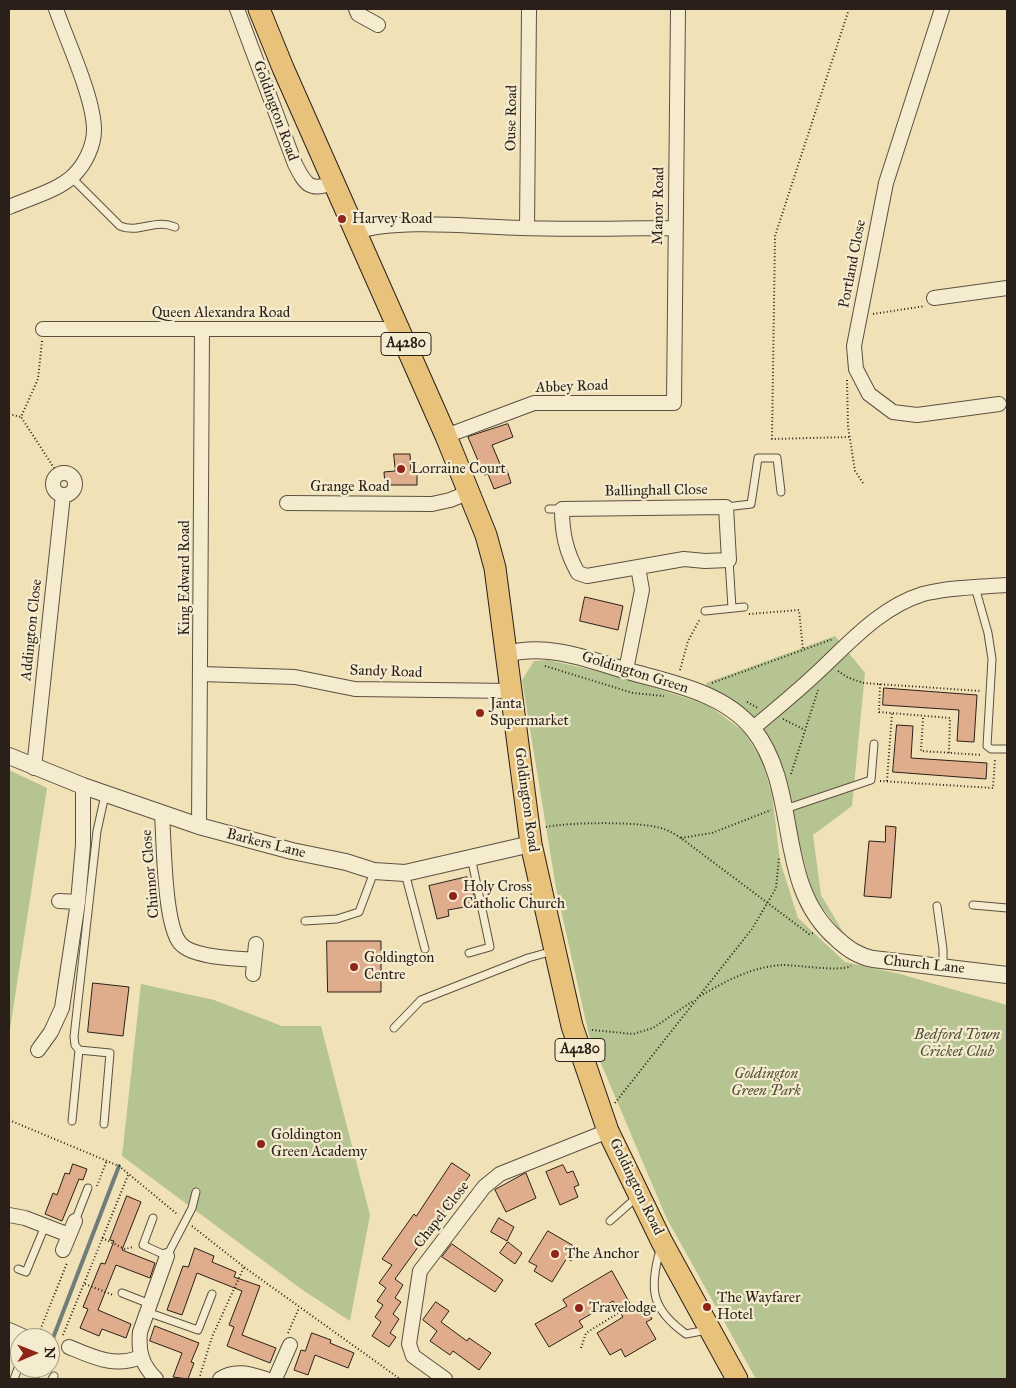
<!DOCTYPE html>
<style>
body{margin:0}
#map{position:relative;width:1016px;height:1388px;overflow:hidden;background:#f0e2b6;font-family:"IM FELL Great Primer",serif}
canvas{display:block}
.frame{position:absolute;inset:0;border:10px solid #2b1f19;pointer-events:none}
.north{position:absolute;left:10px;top:1328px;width:50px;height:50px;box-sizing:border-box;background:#f5ecd0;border:1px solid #a49a87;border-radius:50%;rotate:89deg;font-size:14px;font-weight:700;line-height:20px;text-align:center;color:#2b1f19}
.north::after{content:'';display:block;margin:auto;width:18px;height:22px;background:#8f2418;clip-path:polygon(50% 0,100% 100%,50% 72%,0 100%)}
</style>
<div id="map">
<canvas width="1016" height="1388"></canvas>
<div class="frame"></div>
<div class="north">N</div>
</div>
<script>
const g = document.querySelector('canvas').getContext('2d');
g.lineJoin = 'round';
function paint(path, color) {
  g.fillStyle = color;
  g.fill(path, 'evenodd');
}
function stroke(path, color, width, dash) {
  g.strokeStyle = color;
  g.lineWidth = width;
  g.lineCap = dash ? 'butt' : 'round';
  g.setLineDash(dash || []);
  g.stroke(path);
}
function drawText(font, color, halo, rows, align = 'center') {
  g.font = font + ' "IM FELL Great Primer",serif';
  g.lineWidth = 4.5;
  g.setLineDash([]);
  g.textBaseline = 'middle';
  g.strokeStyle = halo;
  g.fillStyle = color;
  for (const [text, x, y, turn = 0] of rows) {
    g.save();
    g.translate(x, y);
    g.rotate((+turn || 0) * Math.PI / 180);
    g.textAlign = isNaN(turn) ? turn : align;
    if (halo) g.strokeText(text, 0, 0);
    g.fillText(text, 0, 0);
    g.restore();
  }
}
paint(new Path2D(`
 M 835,636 L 865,673 L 852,806 L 813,835 L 821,895 L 849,942 L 813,896 L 780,766 L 707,690 L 706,683 Z
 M 548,660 L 615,675 L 708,705 L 743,731 L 762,760 L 772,794 L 780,861 L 798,918 L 845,962 L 900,974 L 1007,1005 L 1007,1379 L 756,1379 L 666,1217 L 589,1035 L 556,888 L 522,680 L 534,661 Z
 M 9,770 L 47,788 L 9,1036 Z
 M 141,984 L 214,1000 L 282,1026 L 321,1026 L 370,1215 L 350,1321 L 304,1291 L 122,1156 Z`), '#b5c491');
stroke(new Path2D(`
 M 50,1346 L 119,1166
 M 37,1379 L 42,1368`), '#707d78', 4);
const building = new Path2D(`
 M 508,424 L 513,437 L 492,445 L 503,471 L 507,470 L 511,483 L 494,489 L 488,474 L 484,475 L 468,437 Z
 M 394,454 L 410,454 L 411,472 L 417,471 L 417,485 L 385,485 L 384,472 L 395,471 Z
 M 585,597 L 623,606 L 618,630 L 580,621 Z
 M 884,688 L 977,695 L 974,742 L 957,741 L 959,710 L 883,705 Z
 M 897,725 L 913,726 L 911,758 L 987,763 L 986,779 L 893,772 Z
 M 886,826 L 896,827 L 891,898 L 864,896 L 869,841 L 885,842 Z
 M 467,877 L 469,883 L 471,883 L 476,905 L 448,910 L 449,916 L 437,919 L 429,886 Z
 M 327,941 L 381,941 L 381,992 L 328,992 Z
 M 93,983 L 129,987 L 123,1036 L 88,1032 Z
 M 452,1163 L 470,1175 L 395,1279 L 403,1285 L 395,1298 L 401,1302 L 393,1314 L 399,1319 L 390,1333 L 396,1337 L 389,1347 L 372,1336 L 381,1322 L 375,1317 L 383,1305 L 377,1301 L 386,1288 L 379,1283 L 392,1265 L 382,1259 L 414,1214 L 416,1216 Z
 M 73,1164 L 87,1169 L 83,1180 L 79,1179 L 62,1221 L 45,1214 L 53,1193 L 57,1195 L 65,1173 L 69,1174 Z
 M 563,1165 L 567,1173 L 573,1171 L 579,1185 L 574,1187 L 578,1197 L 560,1205 L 546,1172 Z
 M 526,1173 L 536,1198 L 506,1212 L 495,1190 Z
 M 127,1196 L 141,1202 L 122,1250 L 155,1263 L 150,1278 L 116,1265 L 98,1310 L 131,1324 L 126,1338 L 102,1329 L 99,1336 L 80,1328 L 88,1309 L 83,1307 L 101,1263 L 105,1264 L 114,1241 L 110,1240 Z
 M 499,1218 L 514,1227 L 507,1241 L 491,1232 Z
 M 548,1231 L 579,1249 L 571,1261 L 567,1258 L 552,1282 L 534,1271 L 537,1266 L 529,1262 Z
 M 508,1242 L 522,1253 L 515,1264 L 500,1253 Z
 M 452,1244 L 503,1280 L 495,1292 L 442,1257 Z
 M 195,1248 L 214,1256 L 212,1262 L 236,1272 L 234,1277 L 260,1286 L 242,1335 L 276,1348 L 270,1363 L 227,1346 L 234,1327 L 229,1325 L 242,1291 L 197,1273 L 182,1315 L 167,1310 L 183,1266 L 188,1267 Z
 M 612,1271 L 633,1309 L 643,1303 L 652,1319 L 646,1322 L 656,1339 L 625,1357 L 621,1349 L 610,1355 L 597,1333 L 623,1317 L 613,1301 L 579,1321 L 583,1327 L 549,1347 L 535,1324 L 567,1306 L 563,1300 Z
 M 436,1302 L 449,1311 L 441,1322 L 467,1341 L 469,1338 L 491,1353 L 479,1370 L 453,1351 L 450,1355 L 430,1341 L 437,1331 L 423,1320 Z
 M 155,1326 L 199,1343 L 191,1362 L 194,1363 L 188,1379 L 173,1377 L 182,1353 L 150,1341 Z
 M 312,1333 L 331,1340 L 330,1343 L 354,1353 L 348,1368 L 315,1355 L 308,1375 L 294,1370 L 301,1350 L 305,1351 Z`);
paint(building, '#dfad8c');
stroke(building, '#2b1f19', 1);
const service = new Path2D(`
 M 71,177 L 120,226 C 139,234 155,218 175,227
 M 726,507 L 751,504 L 758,458 L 777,458 L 781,492
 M 549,509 L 562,509
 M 729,560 L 732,608
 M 975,587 L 988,633 L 992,659 L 987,746 L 991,749 L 1007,749
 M 705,611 L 744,607
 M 785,809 L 871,780 L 874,744
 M 405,873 L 425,949
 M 973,905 L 1007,908
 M 937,906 L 943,949 L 943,966
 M 305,921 L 337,919 L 359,912 L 374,872
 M 469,953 L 490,947 L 471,857
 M 394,1028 L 421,1000 L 528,958 L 553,951
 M 72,1121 L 79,1050
 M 104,1124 L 110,1053 L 79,1050 L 75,1045 L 74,1037 L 97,831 L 105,795
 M 153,1218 L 143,1245 L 167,1256 L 192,1208 L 196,1192
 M 75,1221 L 88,1188
 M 610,1221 L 637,1197
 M 660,1250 C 649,1289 651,1309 686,1334 L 707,1330
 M 18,1269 L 26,1272 L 45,1226
 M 122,1293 L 150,1304
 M 147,1312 L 198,1330 L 212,1294
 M 9,1346 L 17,1351 L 20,1360
 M 14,1379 L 20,1363
 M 52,1379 L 54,1376`);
const minor = new Path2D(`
 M 237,9 L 295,164 C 305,184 310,193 334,182
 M 356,9 L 358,14 L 378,25
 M 942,9 L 886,183 L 854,346 L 856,369 L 869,394 L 893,412 L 917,415 L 999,404
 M 9,207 C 29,198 58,191 74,175 C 85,164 94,146 94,130 C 94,98 67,41 56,9
 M 527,228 L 529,9
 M 357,232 C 396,218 477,227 521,228 C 572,230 623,228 674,228
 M 934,298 L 1007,288
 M 43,329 L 387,329 L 398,325
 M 446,436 L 534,403 L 674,403 L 678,9
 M53 484a11 11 0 1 1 22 0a11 11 0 1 1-22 0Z
 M 287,503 L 432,504 L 450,500 L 470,492
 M 726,507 L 729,560 L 705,561 L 684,559 L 587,576 L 578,573 C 566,552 562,533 562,509 Z
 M 626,670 L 642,590 L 638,567
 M 201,674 L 295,677 L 355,689 L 512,691
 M 752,729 C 775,710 798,691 819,671 C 851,641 881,607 923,594 C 950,587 980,587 1007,585
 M 34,768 L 63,495
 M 162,814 C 164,842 164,924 180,943 C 192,958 236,958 254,960
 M 199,826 L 202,329
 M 59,901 L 78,902
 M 253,974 L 256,944
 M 38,1050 L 51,1032 L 62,1008 L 78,902 L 83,845 L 83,786
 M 9,1215 L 25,1218 L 69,1235
 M 63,1250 L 75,1221
 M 9,1330 L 27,1338
 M 9,1346 L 14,1333
 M 69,1347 C 93,1357 115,1368 140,1357
 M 156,1379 C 142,1365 138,1352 140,1332 L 167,1256
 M 220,1379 C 235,1369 250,1374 266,1379
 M 275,1379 L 290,1345
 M 445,1379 L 413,1356 L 409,1344 L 420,1271 L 484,1187 L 500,1174 L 608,1131`);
const tertiary = new Path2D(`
 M 506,654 C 550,643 586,659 628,671 C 670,683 723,692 753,729 C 802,791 773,884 837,939 C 848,949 858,956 873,959 L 1007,975
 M 9,756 L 83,786 L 199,826 L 292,851 L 346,862 L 374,871 L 405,873 L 531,844`);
const primary = new Path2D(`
 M 259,9 L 283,68 L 446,436 L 486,535 L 495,568 L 531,844 L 572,1026 L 608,1131 L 662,1242 L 737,1379`);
stroke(service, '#5c5040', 9);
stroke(minor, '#5c5040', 16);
stroke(tertiary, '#5c5040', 18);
stroke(primary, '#2b1f19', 23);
stroke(new Path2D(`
 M 849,9 L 775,236 L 772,439 L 849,437
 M 873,314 L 925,306
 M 42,341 L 38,379 L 21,417 L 58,474
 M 847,380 L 848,426 L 855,471 L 863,483
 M 9,414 L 21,417
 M 749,614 L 799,610 L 803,650
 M 545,666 L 633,693 L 664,696
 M 680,670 L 688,641 L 700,619
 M 838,671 L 847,677 L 863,683 L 981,691
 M 712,683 L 833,639
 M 880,684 L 879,712 L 950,718 L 949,753
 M 747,702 L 758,708
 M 923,718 L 921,751 L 982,755
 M 783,719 L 803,729
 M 791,774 L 818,690
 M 880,781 L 993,788 L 995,759
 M 887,781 L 892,713
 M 546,827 C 570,822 642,821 664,829 C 670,831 676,835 681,838 L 809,934 L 813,933
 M 681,838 L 712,833 L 771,810
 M 697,998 C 724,982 750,967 782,965 C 799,965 839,972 851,966
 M 592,1030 L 633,1034 L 653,1028 L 693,1001
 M 615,1103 L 752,929 L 776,888 L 779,857
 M 9,1120 L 119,1166 L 177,1214
 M 97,1186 L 107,1160
 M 192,1226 L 244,1267 L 400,1379
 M 102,1238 L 125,1249 L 133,1247
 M 85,1284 L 113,1295
 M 39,1333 L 67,1263
 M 288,1333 L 299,1308
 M 63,1335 L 129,1173
 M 50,1348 L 57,1351
 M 581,1348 L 586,1333 L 620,1312
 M 50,1368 L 56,1351
 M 199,1379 L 212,1337 L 244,1267`), '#2b1f19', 2, [1, 2.5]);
stroke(service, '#f5ecd0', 7);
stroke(minor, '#f5ecd0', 14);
stroke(tertiary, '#f5ecd0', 16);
stroke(primary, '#e8c17b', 21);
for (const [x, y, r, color] of [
 [342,219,5,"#8f2418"],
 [401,469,5,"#8f2418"],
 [480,713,5,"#8f2418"],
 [453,896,5,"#8f2418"],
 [354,967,5,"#8f2418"],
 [261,1144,5,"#8f2418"],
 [555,1254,5,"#8f2418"],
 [707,1307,5,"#8f2418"],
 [579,1308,5,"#8f2418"]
]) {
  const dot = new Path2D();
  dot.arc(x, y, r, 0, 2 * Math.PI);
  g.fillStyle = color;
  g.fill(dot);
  stroke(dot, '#f5ecd0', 2);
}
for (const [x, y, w] of [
 [406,344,50],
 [580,1050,50]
]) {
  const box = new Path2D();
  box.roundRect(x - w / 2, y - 11.5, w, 23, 4);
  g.fillStyle = '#f5ecd0';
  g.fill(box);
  stroke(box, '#2b1f19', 1);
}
drawText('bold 14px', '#2b1f19', null, [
 ["A4280",406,344],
 ["A4280",580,1050]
]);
drawText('15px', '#2b1f19', '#f5ecd0', [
 ["Goldington Road",275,111,70],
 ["Ouse Road",512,118,-89],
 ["Manor Road",659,206,-89],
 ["Portland Close",853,264,-79],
 ["Queen Alexandra Road",221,313],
 ["Abbey Road",572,387,-2],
 ["Grange Road",350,487],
 ["Ballinghall Close",656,491,-1],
 ["King Edward Road",185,578,-90],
 ["Addington Close",32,630,-84],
 ["Sandy Road",386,672,2],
 ["Goldington Green",635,673,17],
 ["Goldington Road",526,800,82],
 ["Barkers Lane",266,844,14],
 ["Chinnor Close",151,874,-95],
 ["Church Lane",924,965,6],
 ["Goldington Road",636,1187,64],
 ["Chapel Close",442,1215,-52]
]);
drawText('15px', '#2b1f19', '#f5ecd0', [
 ["Harvey Road",352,219],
 ["Lorraine Court",411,469],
 ["Janta",490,704],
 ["Supermarket",490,721],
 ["Holy Cross",463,887],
 ["Catholic Church",463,904],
 ["Goldington",364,958],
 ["Centre",364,975],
 ["Goldington",271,1135],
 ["Green Academy",271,1152],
 ["The Anchor",565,1254],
 ["The Wayfarer",717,1298],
 ["Hotel",717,1315],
 ["Travelodge",589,1308]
], 'left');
drawText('italic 15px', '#54513d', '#f5ecd0', [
 ["Bedford Town",957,1035],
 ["Cricket Club",957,1052],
 ["Goldington",766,1074],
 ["Green Park",766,1091]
]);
</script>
